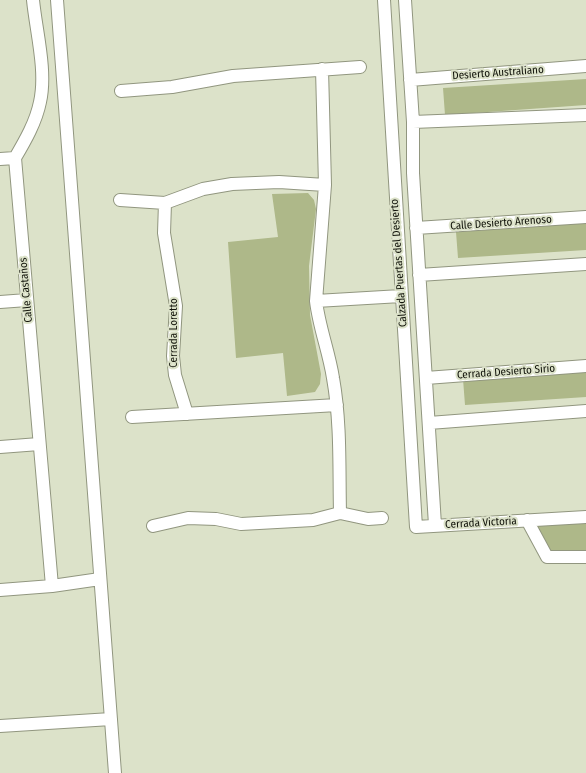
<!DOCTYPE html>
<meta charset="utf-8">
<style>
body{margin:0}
canvas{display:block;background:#dce2c9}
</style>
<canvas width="586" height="773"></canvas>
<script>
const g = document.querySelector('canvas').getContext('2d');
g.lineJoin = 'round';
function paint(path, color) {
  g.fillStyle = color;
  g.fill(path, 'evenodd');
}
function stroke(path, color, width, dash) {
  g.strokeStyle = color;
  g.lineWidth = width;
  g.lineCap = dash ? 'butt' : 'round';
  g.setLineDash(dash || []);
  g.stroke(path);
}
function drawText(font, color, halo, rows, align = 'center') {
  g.font = font + ' "Fira Sans Condensed",sans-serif';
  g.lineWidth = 4;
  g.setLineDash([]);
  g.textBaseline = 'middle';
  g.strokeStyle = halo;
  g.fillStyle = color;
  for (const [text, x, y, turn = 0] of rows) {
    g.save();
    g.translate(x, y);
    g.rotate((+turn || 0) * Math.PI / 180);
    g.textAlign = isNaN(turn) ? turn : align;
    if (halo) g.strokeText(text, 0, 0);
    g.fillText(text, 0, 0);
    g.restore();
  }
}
paint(new Path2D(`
 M 586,79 L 586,105 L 445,115 L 443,88 Z
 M 308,193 L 314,200 L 316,209 L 309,266 L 310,315 L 321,374 L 320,384 L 315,392 L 287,396 L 283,353 L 236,358 L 228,242 L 278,237 L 272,194 Z
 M 586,223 L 586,250 L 458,258 L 456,232 Z
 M 586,371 L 586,397 L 465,405 L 463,379 Z
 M 586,520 L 586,551 L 550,553 L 535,524 Z`), '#aeb889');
const street = new Path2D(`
 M 33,0 C 36,31 47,71 40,102 C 36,122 25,141 15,158 L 52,586
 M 57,0 L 115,773
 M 384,0 L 416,527 L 586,517
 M 405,0 L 413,122 L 413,173 L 435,525
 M 322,69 L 325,185 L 316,301 C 319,327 329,352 333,378 C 341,423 339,469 340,513
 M 410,80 L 586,66
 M 121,91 L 172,87 L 233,76 L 360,67
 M 413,122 L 586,115
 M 0,159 L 15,158
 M 120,200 L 165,203 L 203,189 L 232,184 L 279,182 L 325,185
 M 165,203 L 164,233 L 176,306 L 173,356 L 175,375 L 187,414
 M 416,228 L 586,217
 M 419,275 L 586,264
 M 316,301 L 401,296
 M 0,302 L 27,300
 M 426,378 L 586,366
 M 132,417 L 337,405
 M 429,423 L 586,411
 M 0,447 L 39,444
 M 527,520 L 547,557 L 586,557
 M 153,526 L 188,518 L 216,519 L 241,524 L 313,520 L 340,513 L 368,519 L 382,518
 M 0,590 L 52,586 L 100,579
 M 0,726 L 111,719`);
stroke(street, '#91967f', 14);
stroke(street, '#fff', 12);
drawText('11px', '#11130a', '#dce2c9', [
 ["Desierto Australiano",498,73,-4],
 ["Calle Desierto Arenoso",501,223,-4],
 ["Calzada Puertas del Desierto",399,263,-94],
 ["Calle Castaños",26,290,-95],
 ["Cerrada Loretto",174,333,-90],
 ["Cerrada Desierto Sirio",506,372,-4],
 ["Cerrada Victoria",481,523,-3]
]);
</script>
